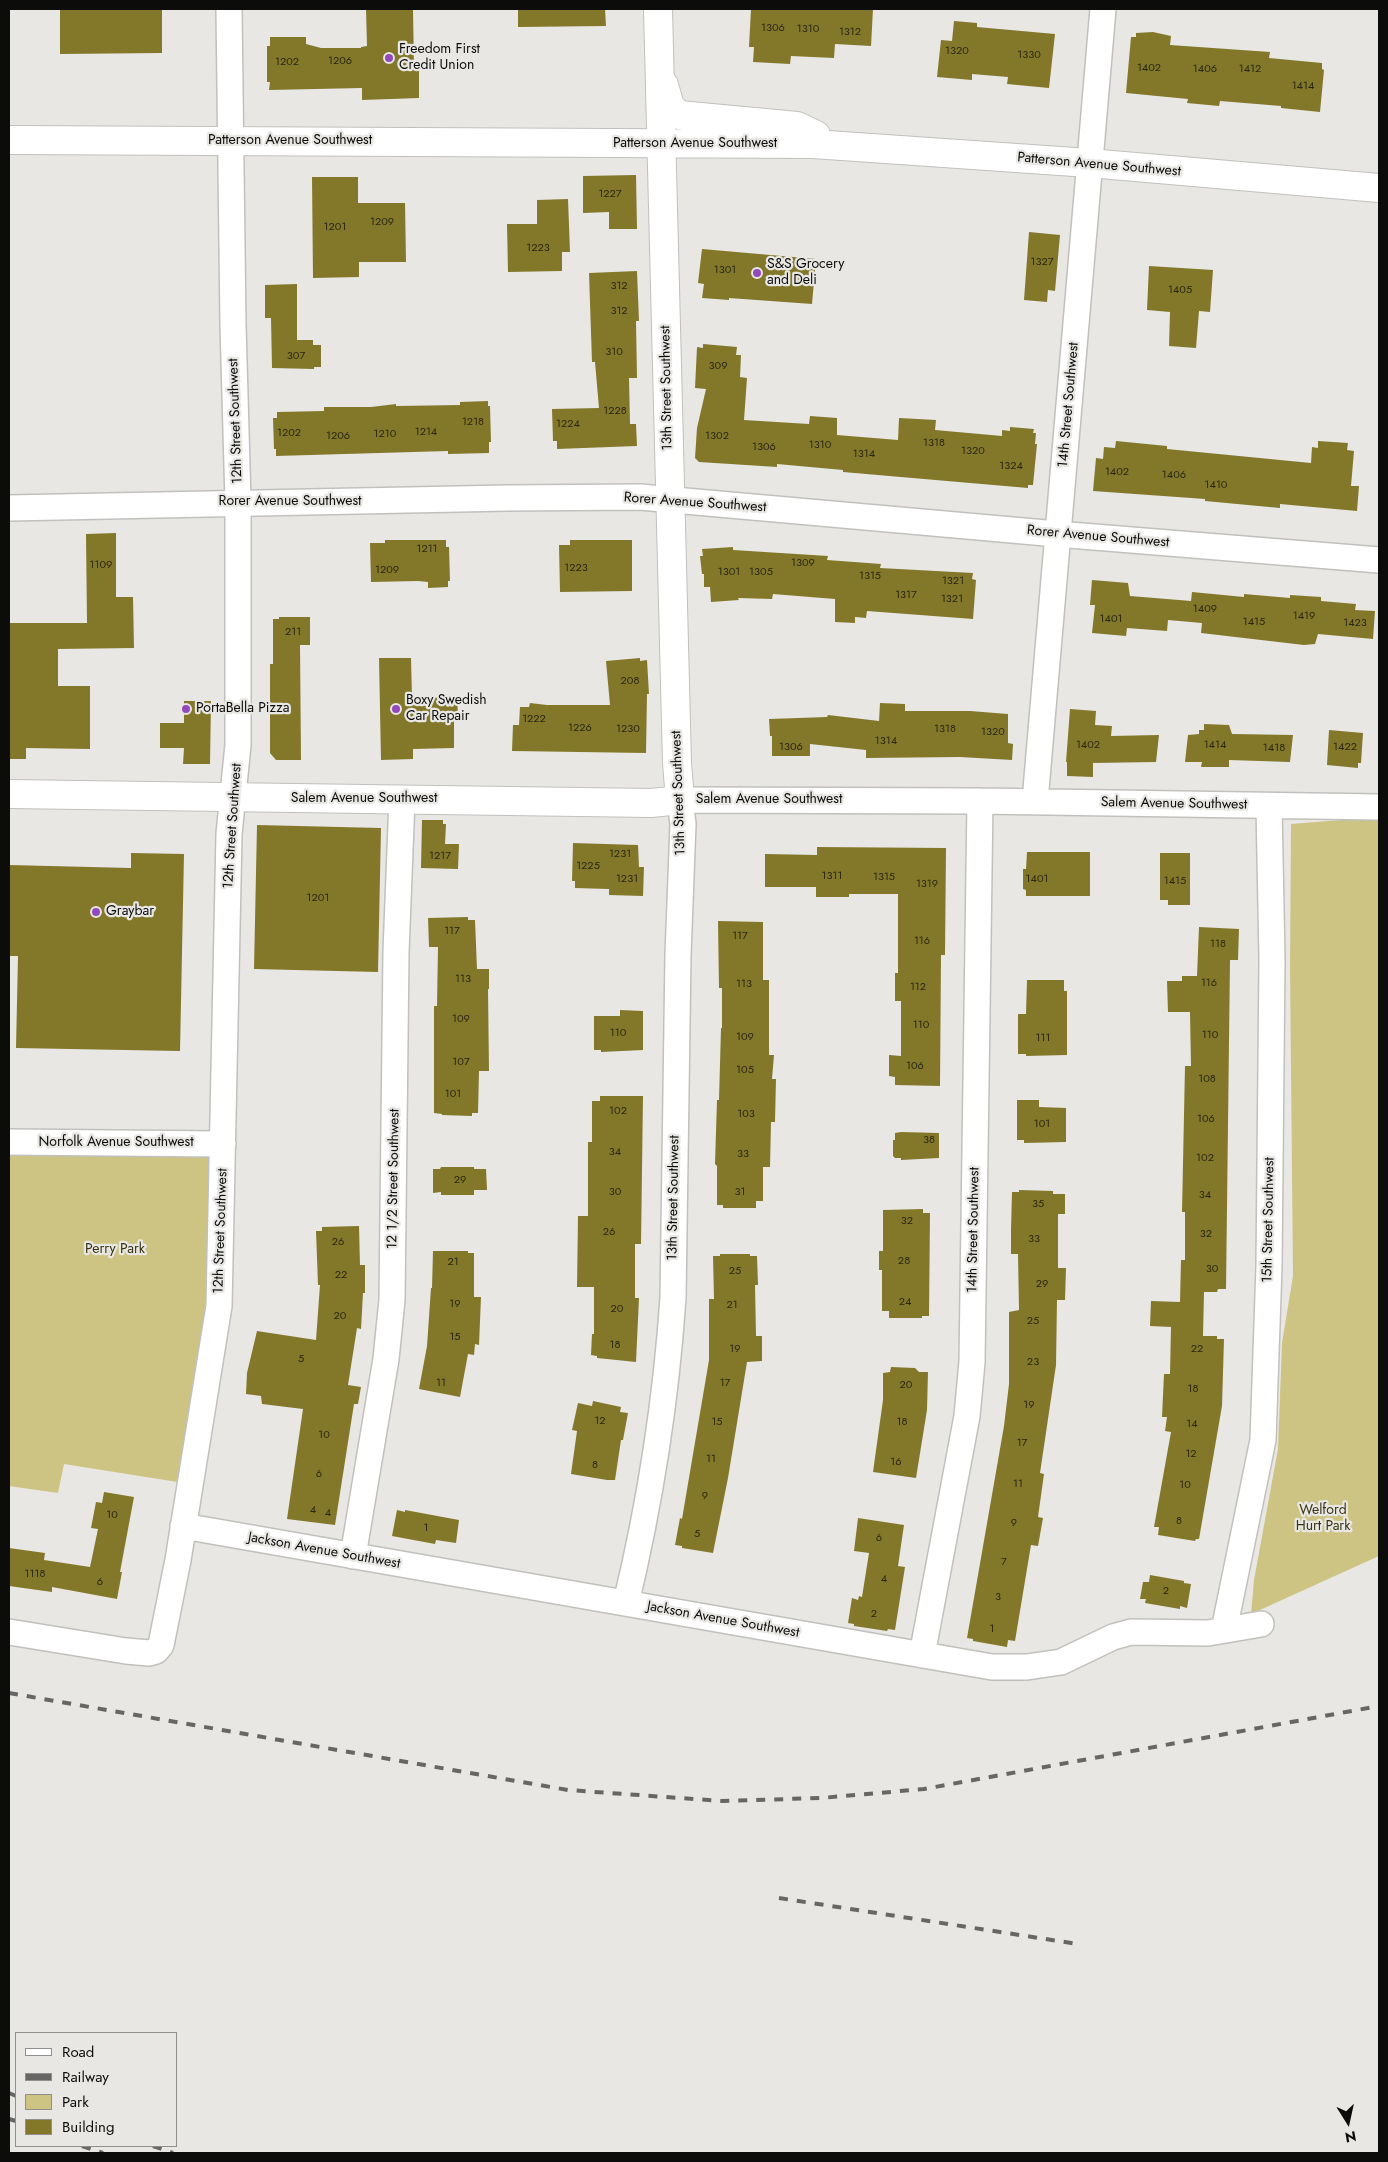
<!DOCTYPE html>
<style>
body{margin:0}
#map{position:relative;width:1388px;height:2162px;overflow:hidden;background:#e8e7e4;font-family:Jost,sans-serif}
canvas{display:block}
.frame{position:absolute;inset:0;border:10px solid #0c0c0b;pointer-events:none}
.legend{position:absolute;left:15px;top:2032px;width:162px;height:115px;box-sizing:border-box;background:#e8e7e4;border:1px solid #908f8d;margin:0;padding:6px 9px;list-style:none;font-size:15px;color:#0c0c0b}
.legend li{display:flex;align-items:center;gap:10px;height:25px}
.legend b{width:25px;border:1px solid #908f8d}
.north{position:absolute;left:1323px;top:2097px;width:50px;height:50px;-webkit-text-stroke:4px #e8e7e4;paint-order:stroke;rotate:170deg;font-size:14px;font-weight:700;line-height:20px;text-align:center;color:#0c0c0b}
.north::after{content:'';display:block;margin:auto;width:18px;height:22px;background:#0c0c0b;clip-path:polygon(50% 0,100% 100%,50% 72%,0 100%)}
</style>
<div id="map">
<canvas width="1388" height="2162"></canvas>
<div class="frame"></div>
<ul class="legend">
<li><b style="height:6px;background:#fff"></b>Road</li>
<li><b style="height:6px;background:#676664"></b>Railway</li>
<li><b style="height:14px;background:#cdc484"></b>Park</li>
<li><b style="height:14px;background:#83782a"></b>Building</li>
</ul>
<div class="north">N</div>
</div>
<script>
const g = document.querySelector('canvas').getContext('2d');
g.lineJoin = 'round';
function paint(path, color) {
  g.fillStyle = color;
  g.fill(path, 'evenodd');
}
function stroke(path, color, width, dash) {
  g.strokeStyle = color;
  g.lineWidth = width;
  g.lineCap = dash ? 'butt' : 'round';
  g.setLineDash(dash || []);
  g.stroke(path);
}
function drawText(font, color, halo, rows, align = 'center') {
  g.font = font + ' Jost,sans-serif';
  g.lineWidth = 4.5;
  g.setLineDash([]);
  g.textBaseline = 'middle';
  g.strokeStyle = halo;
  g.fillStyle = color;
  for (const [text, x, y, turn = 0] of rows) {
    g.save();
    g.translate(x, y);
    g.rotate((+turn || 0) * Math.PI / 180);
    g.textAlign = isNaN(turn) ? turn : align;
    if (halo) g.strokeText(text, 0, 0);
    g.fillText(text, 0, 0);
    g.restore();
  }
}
paint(new Path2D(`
 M 1379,817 L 1379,1556 L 1251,1614 L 1254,1580 L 1278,1449 L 1282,1343 L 1293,1276 L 1290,968 L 1291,824 Z
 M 9,1142 L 223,1144 L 190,1484 L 64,1464 L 58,1493 L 9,1486 Z`), '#cdc484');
paint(new Path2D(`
 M 60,9 L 162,9 L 162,53 L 60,54 Z
 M 366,9 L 413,9 L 414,69 L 419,69 L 419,98 L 362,100 L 362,88 L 269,90 L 270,82 L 267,82 L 267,46 L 270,46 L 270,37 L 306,37 L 306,44 L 321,48 L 361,48 L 361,47 L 367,46 Z
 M 518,9 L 605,9 L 606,26 L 518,27 Z
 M 751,9 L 873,9 L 871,46 L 835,44 L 834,58 L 791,56 L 790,64 L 753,62 L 754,47 L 749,47 Z
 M 954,21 L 977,23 L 977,27 L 1055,34 L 1049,88 L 1007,84 L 1008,77 L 972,74 L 972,80 L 937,77 L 941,40 L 952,41 Z
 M 1153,32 L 1171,36 L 1170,45 L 1270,52 L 1269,58 L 1322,63 L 1322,69 L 1324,70 L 1320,112 L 1281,108 L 1281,106 L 1220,101 L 1219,106 L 1187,103 L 1188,99 L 1126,93 L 1131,37 L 1136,37 L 1136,33 Z
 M 636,175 L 637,229 L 609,229 L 609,212 L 583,213 L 583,176 Z
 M 312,177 L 358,177 L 358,203 L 405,203 L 406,262 L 359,262 L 359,277 L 313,278 Z
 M 568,199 L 570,252 L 562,252 L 562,271 L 508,272 L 507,224 L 537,224 L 537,200 Z
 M 1029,232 L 1060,235 L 1055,291 L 1048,290 L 1047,302 L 1024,300 Z
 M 702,249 L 816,259 L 812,304 L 729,298 L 729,300 L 702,298 L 704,284 L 698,283 Z
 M 1149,266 L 1213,270 L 1210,312 L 1199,311 L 1196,348 L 1169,346 L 1170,312 L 1147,310 Z
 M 637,271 L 639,321 L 636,321 L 637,378 L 629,378 L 630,424 L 636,424 L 637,446 L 557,449 L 557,441 L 553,441 L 552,409 L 599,408 L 595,362 L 592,362 L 589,273 Z
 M 297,284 L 297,340 L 313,340 L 313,345 L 321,345 L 321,367 L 314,367 L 314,369 L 272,368 L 271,318 L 265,318 L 265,285 Z
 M 703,344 L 737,347 L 736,355 L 741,355 L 740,377 L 747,378 L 744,420 L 809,424 L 810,416 L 837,418 L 837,435 L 898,440 L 899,418 L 936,420 L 935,430 L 1002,436 L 1002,430 L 1010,431 L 1010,427 L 1034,429 L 1033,433 L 1036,433 L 1035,444 L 1037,444 L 1033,485 L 1028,485 L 1028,488 L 843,472 L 843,470 L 777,464 L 777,467 L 699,462 L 695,458 L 697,428 L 706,389 L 695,388 L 697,347 L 703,348 Z
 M 488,401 L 488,406 L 490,406 L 491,442 L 489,442 L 489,453 L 448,454 L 448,451 L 276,456 L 276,449 L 274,449 L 273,418 L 277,418 L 277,412 L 324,411 L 324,407 L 371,407 L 396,404 L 396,406 L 460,405 L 460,402 Z
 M 1116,441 L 1167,446 L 1167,449 L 1311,463 L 1312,447 L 1318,448 L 1318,441 L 1348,443 L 1347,450 L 1354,451 L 1351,486 L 1359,486 L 1357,511 L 1280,504 L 1280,508 L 1205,501 L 1205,499 L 1093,491 L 1096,458 L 1103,459 L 1104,447 L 1115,448 Z
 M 116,533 L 116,597 L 133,597 L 134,648 L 58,649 L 58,686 L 90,686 L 90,749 L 26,748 L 26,759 L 9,759 L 9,623 L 87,623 L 86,534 Z
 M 385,540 L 446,540 L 446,547 L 449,547 L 450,581 L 448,581 L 448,587 L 428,588 L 428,582 L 418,581 L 371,582 L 370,543 L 385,543 Z
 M 570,540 L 632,540 L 632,591 L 560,592 L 559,545 L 570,545 Z
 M 733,547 L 733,550 L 828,556 L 827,560 L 881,564 L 880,568 L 973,573 L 972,579 L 976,580 L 973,619 L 867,611 L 866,618 L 855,617 L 855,623 L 835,622 L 835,599 L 773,594 L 772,599 L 738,598 L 739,600 L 711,602 L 710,587 L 704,587 L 704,574 L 702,574 L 700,556 L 703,556 L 702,549 Z
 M 1092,580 L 1128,583 L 1130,596 L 1191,601 L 1192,592 L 1244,597 L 1244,594 L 1290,598 L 1290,595 L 1321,597 L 1321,601 L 1356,604 L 1355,610 L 1375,611 L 1373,639 L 1318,634 L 1315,644 L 1304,645 L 1201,633 L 1202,623 L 1168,620 L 1167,631 L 1127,628 L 1126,636 L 1092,633 L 1095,605 L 1090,605 Z
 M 279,617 L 310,617 L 310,645 L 300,645 L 301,760 L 276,760 L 270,753 L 270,664 L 273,664 L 273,619 L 279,619 Z
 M 379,658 L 411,658 L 412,698 L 457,697 L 458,714 L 454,714 L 454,748 L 413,749 L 413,759 L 381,760 Z
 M 640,658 L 640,661 L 647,660 L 649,694 L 647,694 L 646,753 L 512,751 L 513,725 L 519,725 L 520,707 L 529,707 L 530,703 L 547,705 L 610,705 L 606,661 Z
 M 184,701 L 211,701 L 210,764 L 183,764 L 184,748 L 160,748 L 160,723 L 184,723 Z
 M 880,703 L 905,704 L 905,711 L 970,711 L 1008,714 L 1008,743 L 1013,744 L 1012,760 L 960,757 L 866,758 L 866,750 L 810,744 L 810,756 L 772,756 L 772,736 L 770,736 L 769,719 L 827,717 L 828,715 L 879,721 Z
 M 1070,709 L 1096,711 L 1095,725 L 1112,726 L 1111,736 L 1159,735 L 1156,762 L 1093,763 L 1093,777 L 1067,776 L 1067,762 L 1066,762 Z
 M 1204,724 L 1229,725 L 1232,734 L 1293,735 L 1290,762 L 1229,760 L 1229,767 L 1201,767 L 1202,762 L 1185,762 L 1188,735 L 1199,734 L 1199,730 L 1204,730 Z
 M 1329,730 L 1363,733 L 1361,763 L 1358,763 L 1358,768 L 1327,765 Z
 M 422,820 L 443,820 L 443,824 L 446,824 L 445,844 L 459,844 L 458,869 L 421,868 Z
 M 257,825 L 381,828 L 378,972 L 254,969 Z
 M 573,843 L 638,845 L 639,867 L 644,867 L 643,896 L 609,895 L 609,889 L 575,888 L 575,881 L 572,881 Z
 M 817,847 L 946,848 L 945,955 L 941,955 L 940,1086 L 895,1085 L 895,1077 L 889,1076 L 889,1055 L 901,1056 L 901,1001 L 895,1001 L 895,973 L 898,973 L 898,894 L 849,894 L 849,897 L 816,897 L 816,887 L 765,887 L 765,854 L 817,855 Z
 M 1027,852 L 1090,852 L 1090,896 L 1026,896 L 1026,890 L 1023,889 L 1023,869 L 1026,869 Z
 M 131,853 L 184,854 L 180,1051 L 16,1048 L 18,956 L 9,956 L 9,865 L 131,868 Z
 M 1160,853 L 1190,853 L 1190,905 L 1168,905 L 1168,900 L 1160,900 Z
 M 468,917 L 468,920 L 475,920 L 477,969 L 489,969 L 489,989 L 488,989 L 489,1071 L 479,1071 L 478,1113 L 472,1113 L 472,1116 L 442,1115 L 442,1114 L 434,1113 L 434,1006 L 437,1006 L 438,947 L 429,947 L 428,918 Z
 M 718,921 L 763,922 L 763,980 L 769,980 L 769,1055 L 774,1055 L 772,1079 L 776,1079 L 775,1122 L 771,1122 L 770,1167 L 763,1167 L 763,1201 L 756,1201 L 756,1208 L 723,1208 L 723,1205 L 717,1205 L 717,1166 L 715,1164 L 717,1100 L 719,1100 L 721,1028 L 722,1028 L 722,988 L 719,988 Z
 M 1199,927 L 1239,929 L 1238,960 L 1230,960 L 1226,1289 L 1218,1289 L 1217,1292 L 1204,1292 L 1203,1336 L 1217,1336 L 1217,1339 L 1224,1339 L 1222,1406 L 1199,1539 L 1196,1539 L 1195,1541 L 1158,1535 L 1159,1527 L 1154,1527 L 1171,1432 L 1165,1431 L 1167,1417 L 1162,1417 L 1164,1374 L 1170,1374 L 1171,1327 L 1150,1326 L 1151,1301 L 1180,1302 L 1181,1260 L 1185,1260 L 1185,1212 L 1182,1212 L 1185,1066 L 1191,1066 L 1190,1012 L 1168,1012 L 1167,981 L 1182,981 L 1182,976 L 1197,976 Z
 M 1027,980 L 1064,980 L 1064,991 L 1067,991 L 1067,1055 L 1026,1056 L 1026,1054 L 1018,1054 L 1018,1014 L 1026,1014 Z
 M 620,1010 L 643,1011 L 643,1050 L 601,1052 L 601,1050 L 594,1050 L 594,1016 L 620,1016 Z
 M 600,1096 L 643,1096 L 641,1244 L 635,1244 L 635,1298 L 639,1298 L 636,1362 L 597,1358 L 597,1356 L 591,1355 L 592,1334 L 594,1334 L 594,1287 L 577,1287 L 578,1216 L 588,1216 L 588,1142 L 592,1142 L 592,1101 L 600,1101 Z
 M 1017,1100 L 1039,1100 L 1039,1107 L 1066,1108 L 1066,1142 L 1024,1143 L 1024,1140 L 1017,1140 Z
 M 901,1132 L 939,1133 L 939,1158 L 901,1160 L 901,1158 L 895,1158 L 893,1156 L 893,1140 L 895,1140 L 895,1133 Z
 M 441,1167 L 474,1167 L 474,1169 L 486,1169 L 487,1190 L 474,1190 L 474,1195 L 441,1195 L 441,1192 L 433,1193 L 433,1169 L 440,1169 Z
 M 1019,1190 L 1053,1191 L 1053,1194 L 1065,1194 L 1065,1214 L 1058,1214 L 1058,1268 L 1066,1268 L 1065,1300 L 1057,1300 L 1056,1365 L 1040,1473 L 1044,1474 L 1038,1517 L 1043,1518 L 1038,1546 L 1031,1545 L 1015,1641 L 1008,1640 L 1007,1647 L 973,1641 L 973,1639 L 967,1638 L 1004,1426 L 1009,1384 L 1009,1312 L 1019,1310 L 1018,1254 L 1011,1254 L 1011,1230 L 1012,1192 L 1019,1192 Z
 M 923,1209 L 923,1213 L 930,1213 L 929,1316 L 922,1316 L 922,1318 L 889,1318 L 889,1311 L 882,1311 L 882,1270 L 879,1270 L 879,1251 L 883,1251 L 883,1210 Z
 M 359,1226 L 360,1265 L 365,1265 L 365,1293 L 363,1293 L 361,1329 L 357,1328 L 348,1385 L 361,1387 L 358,1404 L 354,1404 L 335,1525 L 287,1519 L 303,1409 L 262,1404 L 261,1396 L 246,1394 L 247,1373 L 257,1331 L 316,1340 L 320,1285 L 318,1285 L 316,1231 L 322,1231 L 322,1227 Z
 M 433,1251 L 468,1251 L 468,1253 L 474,1253 L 474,1297 L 481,1297 L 479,1345 L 475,1344 L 474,1355 L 468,1354 L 460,1397 L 419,1389 L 427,1346 L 431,1288 L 432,1288 Z
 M 720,1254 L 750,1254 L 750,1256 L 757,1256 L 758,1285 L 755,1285 L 756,1336 L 762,1336 L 762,1361 L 747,1362 L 728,1478 L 713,1553 L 682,1548 L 682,1546 L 675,1545 L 680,1518 L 682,1519 L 709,1360 L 709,1299 L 714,1299 L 713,1256 L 720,1256 Z
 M 891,1367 L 915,1368 L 919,1372 L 928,1372 L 927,1410 L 916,1478 L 873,1472 L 883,1400 L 883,1373 L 890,1372 Z
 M 593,1401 L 621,1407 L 620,1412 L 628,1413 L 623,1440 L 621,1440 L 615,1480 L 607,1480 L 571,1474 L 577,1431 L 572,1430 L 578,1403 L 592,1406 Z
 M 104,1492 L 134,1497 L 120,1572 L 122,1572 L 117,1599 L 52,1587 L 52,1592 L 9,1586 L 9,1548 L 45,1553 L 44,1560 L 90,1567 L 98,1529 L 91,1528 L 96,1502 L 102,1503 Z
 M 397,1510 L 405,1512 L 405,1510 L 459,1520 L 456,1543 L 436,1540 L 435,1544 L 392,1536 Z
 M 858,1518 L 904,1525 L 898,1566 L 905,1567 L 895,1630 L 888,1629 L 887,1631 L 854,1626 L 854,1624 L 848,1623 L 852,1598 L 858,1600 L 859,1596 L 862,1597 L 869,1553 L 854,1551 Z
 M 1150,1575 L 1184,1581 L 1184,1583 L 1191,1584 L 1187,1608 L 1180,1606 L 1180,1609 L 1145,1603 L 1146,1599 L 1140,1599 L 1143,1582 L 1149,1582 Z`), '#83782a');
const street = new Path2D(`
 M 9,508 L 508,498 L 640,497 L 1057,534 L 1379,560
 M 1035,801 L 1103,9
 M 9,1142 L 223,1144
 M 183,1526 L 992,1667 L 1027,1667 L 1061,1662 L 1113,1637 L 1131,1632 L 1208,1633 L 1261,1624
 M 353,1556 L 386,1359 L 392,1300 L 396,952 L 402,799
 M 626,1603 C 650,1503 666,1401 673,1298 L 678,955 L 683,824 L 680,800 L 980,801 L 1379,807
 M 1224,1630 L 1263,1440 L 1269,1266 L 1272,960 L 1269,806
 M 9,1632 L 126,1651 L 149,1653 L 156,1651 L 161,1645 L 178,1560 L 219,1306 L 229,834 L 238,745 L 238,502 L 233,325 L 229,9
 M 922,1655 L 967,1416 L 972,1362 L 980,801`);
const secondary = new Path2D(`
 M 664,85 L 670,106 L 679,115 L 797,126 L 816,135
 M 9,140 L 813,144 L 1089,163 L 1379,188
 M 9,794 L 651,803 L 680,800 L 677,763 L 658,9`);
stroke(street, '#c1c0bd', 28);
stroke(secondary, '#c1c0bd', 30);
stroke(street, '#fff', 25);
stroke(secondary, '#fff', 28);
stroke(new Path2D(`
 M 9,1693 L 568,1790 L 722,1801 L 821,1798 L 924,1789 L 1379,1706
 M 779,1898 L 1078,1944
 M 9,2093 L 16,2096
 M 9,2119 L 16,2121
 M 82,2146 L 103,2153
 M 153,2146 L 173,2153`), '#676664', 4, [9, 9]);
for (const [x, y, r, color] of [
 [389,58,5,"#9349bb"],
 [757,273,5,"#9349bb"],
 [186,709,5,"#9349bb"],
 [396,709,5,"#9349bb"],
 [96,912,5,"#9349bb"]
]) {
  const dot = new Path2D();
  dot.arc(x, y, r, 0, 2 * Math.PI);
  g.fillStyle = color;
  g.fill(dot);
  stroke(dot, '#e8e7e4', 2);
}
drawText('11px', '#2a2713', null, [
 ["1306",773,28],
 ["1310",808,29],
 ["1312",850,32],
 ["1320",957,51],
 ["1330",1029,55],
 ["1206",340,61],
 ["1202",287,62],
 ["1402",1149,68],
 ["1406",1205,69],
 ["1412",1250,69],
 ["1414",1303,86],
 ["1227",610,194],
 ["1209",382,222],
 ["1201",335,227],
 ["1223",538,248],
 ["1327",1042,262],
 ["1301",725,270],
 ["312",619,286],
 ["1405",1180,290],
 ["312",619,311],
 ["310",614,352],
 ["307",296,356],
 ["309",718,366],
 ["1228",615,411],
 ["1218",473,422],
 ["1224",568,424],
 ["1214",426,432],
 ["1202",289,433],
 ["1210",385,434],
 ["1206",338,436],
 ["1302",717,436],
 ["1318",934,443],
 ["1310",820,445],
 ["1306",764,447],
 ["1320",973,451],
 ["1314",864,454],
 ["1324",1011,466],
 ["1402",1117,472],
 ["1406",1174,475],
 ["1410",1216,485],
 ["1211",427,549],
 ["1309",803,563],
 ["1109",101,565],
 ["1223",576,568],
 ["1209",387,570],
 ["1301",729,572],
 ["1305",761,572],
 ["1315",870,576],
 ["1321",953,581],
 ["1317",906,595],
 ["1321",952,599],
 ["1409",1205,609],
 ["1419",1304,616],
 ["1401",1111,619],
 ["1415",1254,622],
 ["1423",1355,623],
 ["211",293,632],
 ["208",630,681],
 ["1222",534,719],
 ["1226",580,728],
 ["1230",628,729],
 ["1318",945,729],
 ["1320",993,732],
 ["1314",886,741],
 ["1402",1088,745],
 ["1414",1215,745],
 ["1306",791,747],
 ["1422",1345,747],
 ["1418",1274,748],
 ["1231",620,854],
 ["1217",440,856],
 ["1225",588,866],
 ["1311",832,876],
 ["1315",884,877],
 ["1231",627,879],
 ["1401",1037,879],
 ["1415",1175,881],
 ["1319",927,884],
 ["1201",318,898],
 ["117",452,931],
 ["117",740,936],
 ["116",922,941],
 ["118",1218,944],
 ["113",463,979],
 ["116",1209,983],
 ["113",744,984],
 ["112",918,987],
 ["109",461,1019],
 ["110",921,1025],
 ["110",618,1033],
 ["110",1210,1035],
 ["109",745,1037],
 ["111",1043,1038],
 ["107",461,1062],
 ["106",915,1066],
 ["105",745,1070],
 ["108",1207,1079],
 ["101",453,1094],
 ["102",618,1111],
 ["103",746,1114],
 ["106",1206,1119],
 ["101",1042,1124],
 ["38",929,1140],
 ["34",615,1152],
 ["33",743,1154],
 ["102",1205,1158],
 ["29",460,1180],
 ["30",615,1192],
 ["31",740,1192],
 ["34",1205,1195],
 ["35",1038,1204],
 ["32",907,1221],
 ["26",609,1232],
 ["32",1206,1234],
 ["33",1034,1239],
 ["26",338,1242],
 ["28",904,1261],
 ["21",453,1262],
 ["30",1212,1269],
 ["25",735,1271],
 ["22",341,1275],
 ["29",1042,1284],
 ["24",905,1302],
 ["19",455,1304],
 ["21",732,1305],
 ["20",617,1309],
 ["20",340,1316],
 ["25",1033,1321],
 ["15",455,1337],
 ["18",615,1345],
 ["19",735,1349],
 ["22",1197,1349],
 ["5",301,1359],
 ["23",1033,1362],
 ["11",441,1383],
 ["17",725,1383],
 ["20",906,1385],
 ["18",1193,1389],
 ["19",1029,1405],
 ["12",600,1421],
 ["15",717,1422],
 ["18",902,1422],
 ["14",1192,1424],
 ["10",324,1435],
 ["17",1022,1443],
 ["12",1191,1454],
 ["11",711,1459],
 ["16",896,1462],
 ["8",595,1465],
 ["6",319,1474],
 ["11",1018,1484],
 ["10",1185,1485],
 ["9",705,1496],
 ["4",313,1510],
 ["4",328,1513],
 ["10",112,1515],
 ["8",1179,1521],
 ["9",1014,1523],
 ["1",426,1528],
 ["5",697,1534],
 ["6",879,1538],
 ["7",1004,1562],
 ["1118",35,1574],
 ["4",884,1579],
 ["6",100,1582],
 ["2",1166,1591],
 ["3",998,1597],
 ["2",874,1614],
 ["1",992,1629]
]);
drawText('14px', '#0c0c0b', '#e8e7e4', [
 ["Freedom First",399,50],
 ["Credit Union",399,66],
 ["S&S Grocery",767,265],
 ["and Deli",767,281],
 ["Boxy Swedish",406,701],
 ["Car Repair",406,717],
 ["PortaBella Pizza",196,709],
 ["Graybar",106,912]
], 'left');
drawText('14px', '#0c0c0b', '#e8e7e4', [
 ["Patterson Avenue Southwest",290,141],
 ["Patterson Avenue Southwest",695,144],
 ["Patterson Avenue Southwest",1099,165,5],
 ["13th Street Southwest",667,388,-91],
 ["14th Street Southwest",1069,405,-85],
 ["12th Street Southwest",236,421,-92],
 ["Rorer Avenue Southwest",290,502],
 ["Rorer Avenue Southwest",695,503,4],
 ["Rorer Avenue Southwest",1098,537,5],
 ["13th Street Southwest",679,793,-92],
 ["Salem Avenue Southwest",364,799],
 ["Salem Avenue Southwest",769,800],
 ["Salem Avenue Southwest",1174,804,1],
 ["12th Street Southwest",233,826,-86],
 ["Norfolk Avenue Southwest",116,1143],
 ["12 1/2 Street Southwest",394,1179,-89],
 ["13th Street Southwest",674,1198,-89],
 ["15th Street Southwest",1269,1220,-89],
 ["14th Street Southwest",974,1230,-89],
 ["12th Street Southwest",221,1231,-88],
 ["Jackson Avenue Southwest",324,1551,10],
 ["Jackson Avenue Southwest",723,1620,10]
]);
drawText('14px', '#383311', '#e8e7e4', [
 ["Perry Park",115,1250],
 ["Welford",1323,1511],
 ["Hurt Park",1323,1527]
]);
</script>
